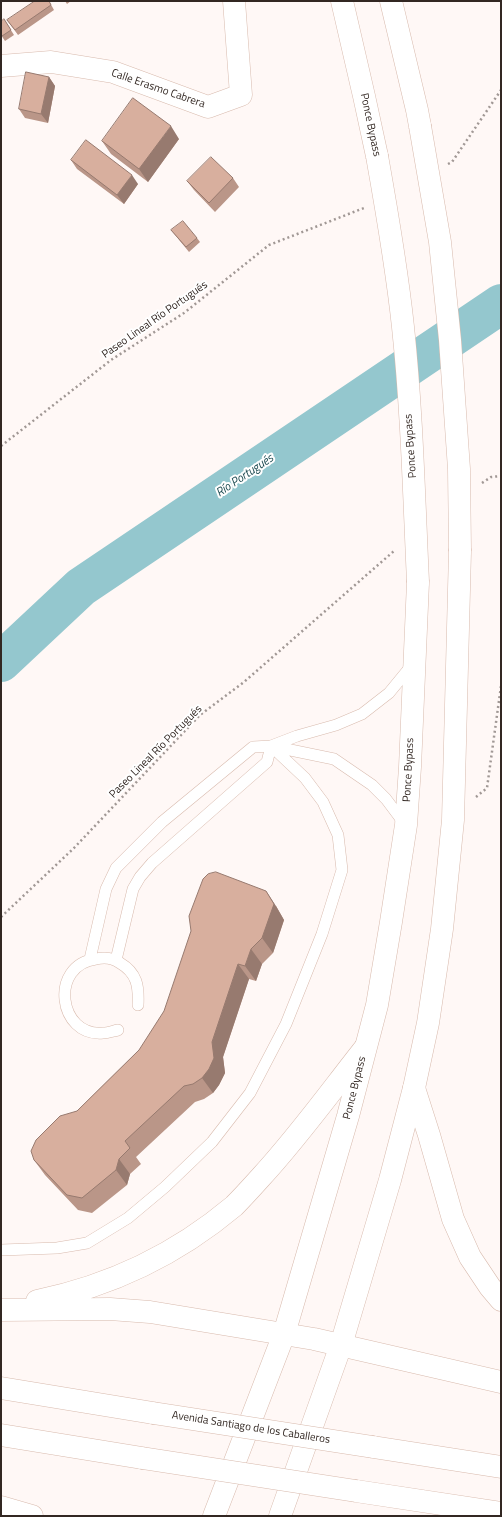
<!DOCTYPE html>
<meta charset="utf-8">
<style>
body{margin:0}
#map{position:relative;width:502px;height:1517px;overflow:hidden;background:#fff8f6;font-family:"Titillium Web",sans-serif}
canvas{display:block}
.frame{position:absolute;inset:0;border:2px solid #322722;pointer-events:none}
</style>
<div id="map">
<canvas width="502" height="1517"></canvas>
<div class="frame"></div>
</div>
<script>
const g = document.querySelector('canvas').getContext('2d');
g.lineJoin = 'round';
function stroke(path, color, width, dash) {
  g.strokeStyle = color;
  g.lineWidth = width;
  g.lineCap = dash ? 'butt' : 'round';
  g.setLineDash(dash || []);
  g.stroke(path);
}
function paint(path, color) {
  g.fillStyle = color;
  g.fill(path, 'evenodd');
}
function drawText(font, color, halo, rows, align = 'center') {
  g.font = font + ' "Titillium Web",sans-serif';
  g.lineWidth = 4;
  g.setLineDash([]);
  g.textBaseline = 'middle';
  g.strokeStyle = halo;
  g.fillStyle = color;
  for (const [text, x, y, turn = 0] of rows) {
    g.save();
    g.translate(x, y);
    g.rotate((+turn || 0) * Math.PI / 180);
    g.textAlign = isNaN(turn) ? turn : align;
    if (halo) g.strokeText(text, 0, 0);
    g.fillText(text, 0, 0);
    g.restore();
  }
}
stroke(new Path2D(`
 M 1,662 L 81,587 L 501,304`), '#94c7ce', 40);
const service = new Path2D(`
 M 271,746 L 297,736 L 336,725 L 362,714 L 389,693 L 412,665
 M 90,959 L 106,889 L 116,868 L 162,822 L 253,747 L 271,746 L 334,759 L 372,785 L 386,799 L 404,823
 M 116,960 L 133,889 L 140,877 L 152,863 L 267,762 L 271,746
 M 118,1030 C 113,1031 108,1033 103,1033 C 58,1037 49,965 96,959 C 104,957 113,958 120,963 C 137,973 139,986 138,1005
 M 1,1250 L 57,1248 L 87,1243 L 128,1218 L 165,1187 L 212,1142 L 250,1093 L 286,1024 L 322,934 L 342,870 L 338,835 L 323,802 L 305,778 L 271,746`);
const minor = new Path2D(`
 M 1,66 L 51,62 L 113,72 L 208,107 L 241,95 L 234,1`);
const trunk = new Path2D(`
 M 342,1 L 364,96 L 377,156
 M 391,1 L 417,110 L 420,126
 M 214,1516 L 284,1334 L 348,1116 L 377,1005 L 391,922 L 406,825 L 410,767 L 418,582
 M 280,1516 L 341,1345 L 390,1180 L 414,1088 L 428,1023 L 442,929 L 453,820 L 460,551`);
const motorway = new Path2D(`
 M 414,1088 L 429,1135 L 453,1219 L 470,1257 L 490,1287 L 501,1300
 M 37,1301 C 110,1286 177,1254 234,1206 C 243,1197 252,1187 261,1177 C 298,1137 331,1091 365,1048
 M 1,1310 L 110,1309 L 150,1312 L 314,1339 L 501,1382
 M 1,1388 L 153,1413
 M 1,1435 L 142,1458
 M 373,1447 L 501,1467
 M 356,1491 L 501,1513
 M 1,1507 L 32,1516`);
stroke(service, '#d8baad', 12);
stroke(minor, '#d8baad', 23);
stroke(trunk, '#d8baad', 23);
stroke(motorway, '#d8baad', 23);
stroke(new Path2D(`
 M 448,164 L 452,162 L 501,90
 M 1,446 L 111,360 L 184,313 L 269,245 L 364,208
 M 482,483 L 491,477 L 501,476
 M 476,797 L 487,788 L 501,686
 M 1,917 L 74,848 L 200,715 L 244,682 L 394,551`), '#a19895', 2.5, [2, 3]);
stroke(service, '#fff', 11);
stroke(minor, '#fff', 22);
stroke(trunk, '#fff', 22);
stroke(motorway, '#fff', 22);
const trunkBridge = new Path2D(`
 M 420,126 L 440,242 L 450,340 L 459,469 L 460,551
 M 377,156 C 387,212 397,270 403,327 C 412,412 414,497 418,582`);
const motorwayBridge = new Path2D(`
 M 153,1413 L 373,1447
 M 142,1458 L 356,1491`);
stroke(trunkBridge, '#d8baad', 23, []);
stroke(motorwayBridge, '#d8baad', 23, []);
stroke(trunkBridge, '#fff', 22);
stroke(motorwayBridge, '#fff', 22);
paint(new Path2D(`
 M 49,1 L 54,10 L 18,35 L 7,20 Z
 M 65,1 L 71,1 L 67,4 Z
 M 4,19 L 14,35 L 5,41 L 1,35 Z
 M 49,77 L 55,86 L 48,123 L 25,118 L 19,109 Z
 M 179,139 L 148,182 L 111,154 L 102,141 Z
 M 71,160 L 138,184 L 124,204 L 77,169 Z
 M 233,178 L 239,187 L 215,212 L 194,190 L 187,181 Z
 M 171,230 L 197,238 L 200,242 L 189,252 Z
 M 276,906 L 284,920 L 273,953 L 262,964 L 256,981 L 249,979 L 223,1057 L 225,1073 L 219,1085 L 213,1093 L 204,1099 L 195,1102 L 136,1157 L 141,1164 L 130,1174 L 127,1185 L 92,1213 L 78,1210 L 45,1175 L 34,1160 L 77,1111 L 139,1050 Z`), '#ba9688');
paint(new Path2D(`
 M 49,77 L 55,86 L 48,123 L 41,114 Z
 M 171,126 L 179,139 L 148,182 L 139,169 Z
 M 132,175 L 138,184 L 124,204 L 117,195 Z
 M 266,891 L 276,906 L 284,920 L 273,953 L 262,938 Z
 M 251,949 L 262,964 L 256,981 L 245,966 Z
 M 238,964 L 249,979 L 223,1057 L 225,1073 L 219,1085 L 213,1093 L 202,1078 L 212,1042 Z
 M 119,1159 L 130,1174 L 127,1185 L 116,1170 Z`), '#977a6f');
const building = new Path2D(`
 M 35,1 L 49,1 L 51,5 L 15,30 L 7,20 Z
 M 4,19 L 11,30 L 2,36 L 1,35 L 1,22 Z
 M 26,72 L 49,77 L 41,114 L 19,109 Z
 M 133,98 L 171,126 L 139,169 L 102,141 Z
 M 86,140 L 132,175 L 117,195 L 71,160 Z
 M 211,157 L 233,178 L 209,203 L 187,181 Z
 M 183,221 L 197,238 L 186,247 L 171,230 Z
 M 216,872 L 266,891 L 274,904 L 262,938 L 251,949 L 245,966 L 238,964 L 212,1042 L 214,1058 L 209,1069 L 202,1078 L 193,1084 L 184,1086 L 125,1141 L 130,1148 L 119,1159 L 116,1170 L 82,1198 L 67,1195 L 34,1160 L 31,1151 L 36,1140 L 60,1116 L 77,1111 L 139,1050 L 164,1011 L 191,931 L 189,916 L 203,879 L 208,874 Z`);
paint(building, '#d8af9e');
stroke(building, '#977a6f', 1);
drawText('11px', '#322722', '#fff', [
 ["Calle Erasmo Cabrera",158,89,19],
 ["Ponce Bypass",370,125,78],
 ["Paseo Lineal Río Portugués",155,320,-35],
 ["Ponce Bypass",411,446,-94],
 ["Paseo Lineal Río Portugués",156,752,-45],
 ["Ponce Bypass",409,770,-87],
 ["Ponce Bypass",355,1088,-76],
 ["Avenida Santiago de los Caballeros",251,1428,9]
]);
drawText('italic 12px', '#1d4b51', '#fff', [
 ["Río Portugués",245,476,-34]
]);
</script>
